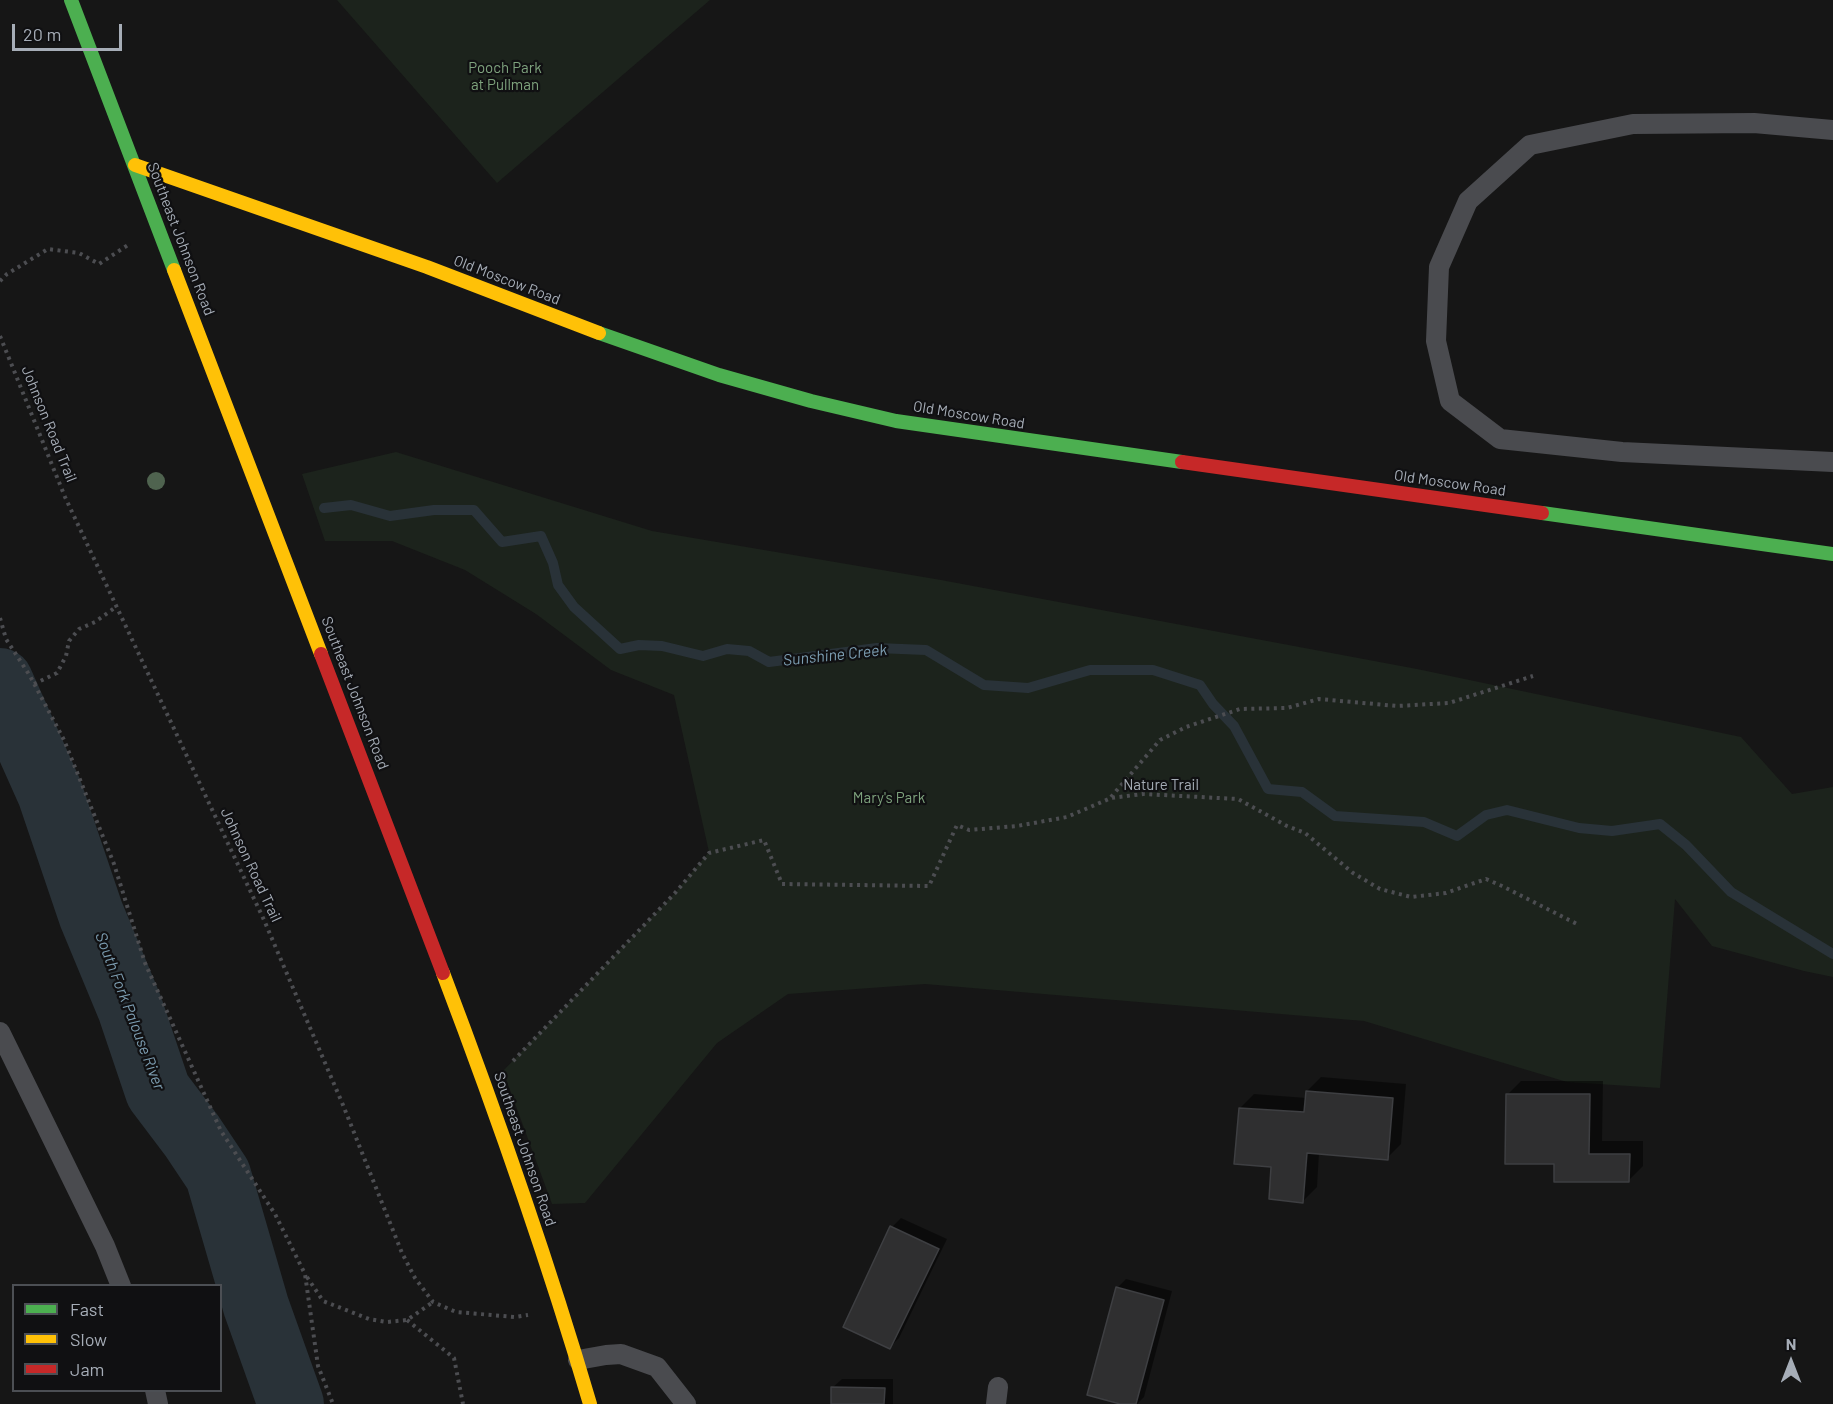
<!DOCTYPE html>
<style>
body{margin:0}
#map{position:relative;width:1833px;height:1404px;overflow:hidden;background:#161616;font-family:Barlow,sans-serif}
canvas{display:block}
.legend{position:absolute;left:12px;top:1284px;width:210px;height:108px;box-sizing:border-box;background:#101012;border:2px solid #4c4f54;margin:0;padding:8px 10px;list-style:none;font-size:18px;color:#a6adb7}
.legend li{display:flex;align-items:center;gap:12px;height:30px}
.legend b{width:30px;border:2px solid #4c4f54}
.north{position:absolute;left:1761px;top:1332px;width:60px;height:60px;-webkit-text-stroke:4px #101012;paint-order:stroke;rotate:0deg;font-size:16px;font-weight:700;line-height:24px;text-align:center;color:#a6adb7}
.north::after{content:'';display:block;margin:auto;width:21px;height:27px;background:#a6adb7;clip-path:polygon(50% 0,100% 100%,50% 72%,0 100%)}
.scale{position:absolute;left:12px;top:24px;width:110px;height:27px;box-sizing:border-box;border:3px solid #a6adb7;border-top:0;padding-left:8px;font-size:18px;line-height:21px;white-space:nowrap;color:#a6adb7;-webkit-text-stroke:4px #101012;paint-order:stroke}
</style>
<div id="map">
<canvas width="1833" height="1404"></canvas>
<ul class="legend">
<li><b style="height:8px;background:#4caf50"></b>Fast</li>
<li><b style="height:8px;background:#ffc107"></b>Slow</li>
<li><b style="height:8px;background:#c62828"></b>Jam</li>
</ul>
<div class="north">N</div>
<div class="scale">20 m</div>
</div>
<script>
const g = document.querySelector('canvas').getContext('2d');
g.lineJoin = 'round';
function paint(path, color) {
  g.fillStyle = color;
  g.fill(path, 'evenodd');
}
function stroke(path, color, width, dash) {
  g.strokeStyle = color;
  g.lineWidth = width;
  g.lineCap = dash ? 'butt' : 'round';
  g.setLineDash(dash || []);
  g.stroke(path);
}
function drawText(font, color, halo, rows, align = 'center') {
  g.font = font + ' Barlow,sans-serif';
  g.lineWidth = 4.5;
  g.setLineDash([]);
  g.textBaseline = 'middle';
  g.strokeStyle = halo;
  g.fillStyle = color;
  for (const [text, x, y, turn = 0] of rows) {
    g.save();
    g.translate(x, y);
    g.rotate((+turn || 0) * Math.PI / 180);
    g.textAlign = isNaN(turn) ? turn : align;
    if (halo) g.strokeText(text, 0, 0);
    g.fillText(text, 0, 0);
    g.restore();
  }
}
paint(new Path2D(`
 M 337,0 L 710,0 L 497,183 Z
 M 396,452 L 652,531 L 941,580 L 1417,669 L 1741,737 L 1792,794 L 1833,787 L 1833,977 L 1804,971 L 1712,946 L 1675,899 L 1660,1088 L 1567,1082 L 1364,1021 L 925,984 L 788,994 L 717,1043 L 585,1203 L 552,1204 L 503,1071 L 675,893 L 709,852 L 674,695 L 611,670 L 536,614 L 465,570 L 392,541 L 325,541 L 302,474 Z`), '#1c231c');
paint(new Path2D(`
 M 1321,1077 L 1406,1084 L 1401,1144 L 1387,1158 L 1319,1153 L 1317,1187 L 1303,1201 L 1273,1165 L 1240,1108 L 1254,1094 L 1307,1098 L 1307,1091 Z
 M 1521,1081 L 1603,1081 L 1602,1141 L 1643,1141 L 1643,1166 L 1629,1180 L 1556,1162 L 1507,1095 Z
 M 901,1218 L 947,1239 L 899,1338 L 890,1347 L 892,1227 Z
 M 1126,1279 L 1172,1291 L 1144,1397 L 1137,1404 L 1125,1404 L 1117,1288 Z
 M 842,1379 L 893,1379 L 893,1404 L 832,1404 L 832,1388 Z`), '#0007');
stroke(new Path2D(`
 M 324,508 L 351,505 L 390,516 L 434,510 L 474,510 L 502,542 L 541,536 L 553,563 L 558,585 L 574,607 L 620,649 L 639,645 L 662,646 L 703,656 L 727,649 L 749,651 L 769,662 L 877,648 L 926,650 L 984,685 L 1028,688 L 1090,670 L 1153,670 L 1200,685 L 1213,704 L 1234,726 L 1268,789 L 1302,792 L 1335,816 L 1424,822 L 1457,836 L 1486,815 L 1507,810 L 1579,828 L 1612,831 L 1660,824 L 1686,845 L 1731,892 L 1833,954`), '#293238', 10);
stroke(new Path2D(`
 M 0,681 L 50,793 L 91,914 L 130,1008 L 158,1091 L 192,1136 L 218,1175 L 256,1306 L 291,1404`), '#293238', 66);
const building = new Path2D(`
 M 1306,1091 L 1393,1098 L 1388,1160 L 1307,1153 L 1303,1203 L 1269,1199 L 1271,1167 L 1234,1164 L 1239,1108 L 1304,1112 Z
 M 1506,1094 L 1590,1094 L 1589,1154 L 1630,1154 L 1629,1182 L 1554,1182 L 1554,1164 L 1505,1164 Z
 M 890,1226 L 939,1249 L 890,1349 L 843,1327 Z
 M 1116,1287 L 1164,1300 L 1136,1404 L 1120,1404 L 1087,1395 Z
 M 831,1387 L 885,1388 L 884,1404 L 831,1404 Z`);
paint(building, '#2f2f30');
stroke(building, '#3e3f42', 1.5);
stroke(new Path2D(`
 M 0,281 L 7,274 L 48,249 L 79,253 L 99,264 L 128,245
 M 0,336 L 65,497 L 264,920 L 343,1105 L 402,1253 L 415,1278 L 433,1302 L 456,1312 L 515,1317 L 528,1315
 M 0,618 L 6,639 L 30,676 L 64,740 L 114,864 L 145,963 L 221,1131 L 275,1214 L 305,1274 L 318,1366 L 333,1404
 M 34,684 L 57,673 L 66,656 L 69,641 L 79,629 L 95,622 L 116,607
 M 1111,797 L 1160,740 L 1186,727 L 1240,709 L 1287,708 L 1319,699 L 1397,706 L 1449,703 L 1533,676
 M 513,1061 L 675,893 L 709,853 L 764,840 L 782,884 L 929,886 L 957,825 L 969,830 L 1017,826 L 1067,817 L 1111,798 L 1143,794 L 1238,799 L 1287,826 L 1305,833 L 1353,873 L 1380,889 L 1411,897 L 1446,893 L 1486,879 L 1502,886 L 1577,924
 M 307,1277 L 323,1301 L 369,1319 L 387,1322 L 407,1320 L 433,1302
 M 407,1320 L 454,1358 L 463,1404`), '#4c4d51', 4, [3, 4.5]);
stroke(new Path2D(`
 M 1833,130 L 1754,123 L 1633,124 L 1530,145 L 1468,201 L 1439,267 L 1436,341 L 1450,401 L 1500,439 L 1622,452 L 1833,462
 M 0,1032 L 105,1246 L 121,1286
 M 578,1360 L 606,1355 L 621,1354 L 657,1367 L 686,1404
 M 155,1390 L 158,1404
 M 996,1404 L 998,1387`), '#4a4b4f', 20);
stroke(new Path2D(`
 M 71,0 L 174,270
 M 599,333 L 719,375 L 811,401 L 896,421 L 1182,462
 M 1542,513 L 1833,554`), '#4caf50', 14);
stroke(new Path2D(`
 M 135,165 L 427,267 L 599,333
 M 174,270 L 321,654
 M 443,973 C 497,1115 547,1258 590,1404`), '#ffc107', 14);
stroke(new Path2D(`
 M 1182,462 L 1542,513
 M 321,654 L 443,973`), '#c62828', 14);
g.fillStyle = '#4f634f';
for (const [x, y] of [
 [156,481]
]) {
  g.beginPath();
  g.arc(x, y, 9, 0, 2 * Math.PI);
  g.fill();
}
drawText('15px', '#7ea27d', '#101012', [
 ["Pooch Park",505,68],
 ["at Pullman",505,85],
 ["Mary's Park",889,798]
]);
drawText('15px', '#a6adb7', '#101012', [
 ["Southeast Johnson Road",181,239,69],
 ["Old Moscow Road",507,280,21],
 ["Old Moscow Road",969,415,9],
 ["Johnson Road Trail",49,424,68],
 ["Old Moscow Road",1450,483,8],
 ["Southeast Johnson Road",355,693,69],
 ["Nature Trail",1161,785],
 ["Johnson Road Trail",251,865,65],
 ["Southeast Johnson Road",525,1149,71]
]);
drawText('italic 16px', '#7d9eb2', '#101012', [
 ["Sunshine Creek",835,655,-6],
 ["South Fork Palouse River",130,1011,69]
]);
</script>
